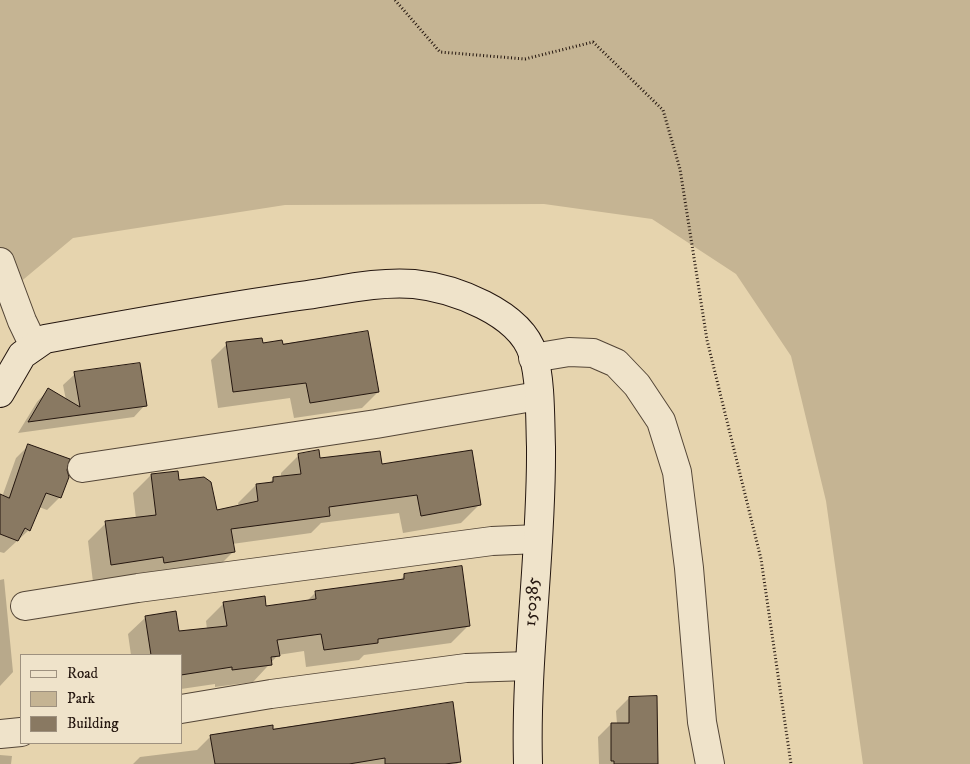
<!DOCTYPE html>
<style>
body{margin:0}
#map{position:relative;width:970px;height:764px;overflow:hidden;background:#e6d4ae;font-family:"IM FELL DW Pica",serif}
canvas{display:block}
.legend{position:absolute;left:20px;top:654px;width:162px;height:90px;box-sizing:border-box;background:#efe3ca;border:1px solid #9e917f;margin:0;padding:6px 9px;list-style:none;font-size:15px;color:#24160f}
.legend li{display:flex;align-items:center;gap:10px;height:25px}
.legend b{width:25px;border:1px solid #9e917f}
</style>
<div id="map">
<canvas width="970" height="764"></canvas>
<ul class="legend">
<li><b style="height:6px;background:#efe3ca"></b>Road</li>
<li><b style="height:14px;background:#c5b493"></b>Park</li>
<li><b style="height:14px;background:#897962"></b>Building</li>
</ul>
</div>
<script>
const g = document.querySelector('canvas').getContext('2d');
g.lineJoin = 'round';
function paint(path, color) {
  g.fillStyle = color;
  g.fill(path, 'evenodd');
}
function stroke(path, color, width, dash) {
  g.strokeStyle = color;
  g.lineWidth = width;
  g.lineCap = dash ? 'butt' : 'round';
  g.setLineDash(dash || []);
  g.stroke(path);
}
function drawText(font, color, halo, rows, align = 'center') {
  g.font = font + ' "IM FELL DW Pica",serif';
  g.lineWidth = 4;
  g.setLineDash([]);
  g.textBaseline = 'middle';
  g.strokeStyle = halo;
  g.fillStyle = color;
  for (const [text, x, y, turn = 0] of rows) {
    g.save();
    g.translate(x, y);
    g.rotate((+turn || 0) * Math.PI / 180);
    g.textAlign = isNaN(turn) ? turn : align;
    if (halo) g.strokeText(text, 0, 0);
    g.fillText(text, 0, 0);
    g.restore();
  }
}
paint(new Path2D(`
 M 0,0 L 970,0 L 970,764 L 863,764 L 826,501 L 791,356 L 736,274 L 652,219 L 544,204 L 285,205 L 73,238 L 0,299 Z`), '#c5b493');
paint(new Path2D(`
 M 227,344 L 282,346 L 378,392 L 362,408 L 294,418 L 290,398 L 218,408 L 211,360 Z
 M 75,374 L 145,405 L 134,417 L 18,433 L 37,402 L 48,390 L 66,400 L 63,385 Z
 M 29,445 L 60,497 L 47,510 L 39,507 L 29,530 L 4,553 L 0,552 L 0,496 L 2,497 L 16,458 Z
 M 299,455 L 319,460 L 381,465 L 479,505 L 461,523 L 403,533 L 399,513 L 321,523 L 311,533 L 232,544 L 233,552 L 215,570 L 93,582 L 88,541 L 106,523 L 136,519 L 133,493 L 151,475 L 177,472 L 178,481 L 216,512 L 239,507 L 238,503 L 256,485 L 268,484 L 274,478 L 281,477 L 281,473 Z
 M 404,576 L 469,625 L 451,643 L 364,655 L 359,660 L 306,667 L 304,651 L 278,655 L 253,682 L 215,687 L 215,684 L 181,689 L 181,655 L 131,655 L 128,634 L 146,617 L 178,632 L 207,629 L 206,621 L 224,603 L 265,607 L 307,601 L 316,592 L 399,581 Z
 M 4,579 L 13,672 L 0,686 L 0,580 Z
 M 629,698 L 657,764 L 599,764 L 598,737 L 611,724 L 617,724 L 616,711 Z
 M 272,731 L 460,761 L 457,764 L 133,764 L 140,757 L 197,750 L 211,736 Z
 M 0,755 L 12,756 L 11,764 L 0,764 Z`), '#0003');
const building = new Path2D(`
 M 368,331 L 379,392 L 310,403 L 306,383 L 233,392 L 226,342 L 262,338 L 263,343 L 282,340 L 283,344 Z
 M 140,363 L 147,406 L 28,422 L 48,388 L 80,407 L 74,372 Z
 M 28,444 L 70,459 L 67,470 L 69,477 L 61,498 L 46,493 L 30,531 L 25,528 L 18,541 L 0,534 L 0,494 L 9,498 Z
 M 319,450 L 320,458 L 380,451 L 382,464 L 472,450 L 481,505 L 421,516 L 417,495 L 329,507 L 330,516 L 231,529 L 235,552 L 164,563 L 163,557 L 111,565 L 105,521 L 156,515 L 151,474 L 178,471 L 179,480 L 204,477 L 211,482 L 217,510 L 258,501 L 256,484 L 273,482 L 273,477 L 301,474 L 298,454 Z
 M 462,566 L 470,626 L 378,639 L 378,643 L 324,650 L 321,634 L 277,640 L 280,656 L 271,657 L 272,665 L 232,670 L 232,667 L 181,675 L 181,655 L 151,655 L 145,616 L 176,611 L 179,631 L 227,626 L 223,602 L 265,596 L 266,606 L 316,599 L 315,591 L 404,579 L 404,574 Z
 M 657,696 L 658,764 L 614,764 L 614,761 L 611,761 L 611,723 L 629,723 L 629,697 Z
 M 453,702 L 461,762 L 445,764 L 385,764 L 385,758 L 349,764 L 215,764 L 210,735 L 273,725 L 273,729 Z`);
paint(building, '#897962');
stroke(building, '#24160f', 1);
const street = new Path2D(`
 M 0,262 L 22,321 L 34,346
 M 533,358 L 569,352 L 593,353 L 616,363 L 637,385 L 661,421 L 677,472 L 689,568 L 702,722 L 710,764
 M 82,468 L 376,424 L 538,396
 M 25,606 L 138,588 L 492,541 L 538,539
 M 181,709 L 271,694 L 466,668 L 529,666
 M 0,734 L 21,732`);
const secondary = new Path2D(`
 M 0,393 L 22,355 L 45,339 C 132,323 219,307 307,295 C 341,290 379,281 414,284 C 453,288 520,312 533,354 C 541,380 540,420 541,447 C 542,553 525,658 528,764`);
stroke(street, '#544637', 30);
stroke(secondary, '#24160f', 30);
stroke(new Path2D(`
 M 395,0 L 440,52 L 525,59 L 593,42 L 663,110 L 680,169 L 707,340 L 761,559 L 791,764`), '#24160f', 3, [1, 2.5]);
stroke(street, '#efe3ca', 28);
stroke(secondary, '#efe3ca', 28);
drawText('18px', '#24160f', '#efe3ca', [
 ["150385",533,602,-86]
]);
</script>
